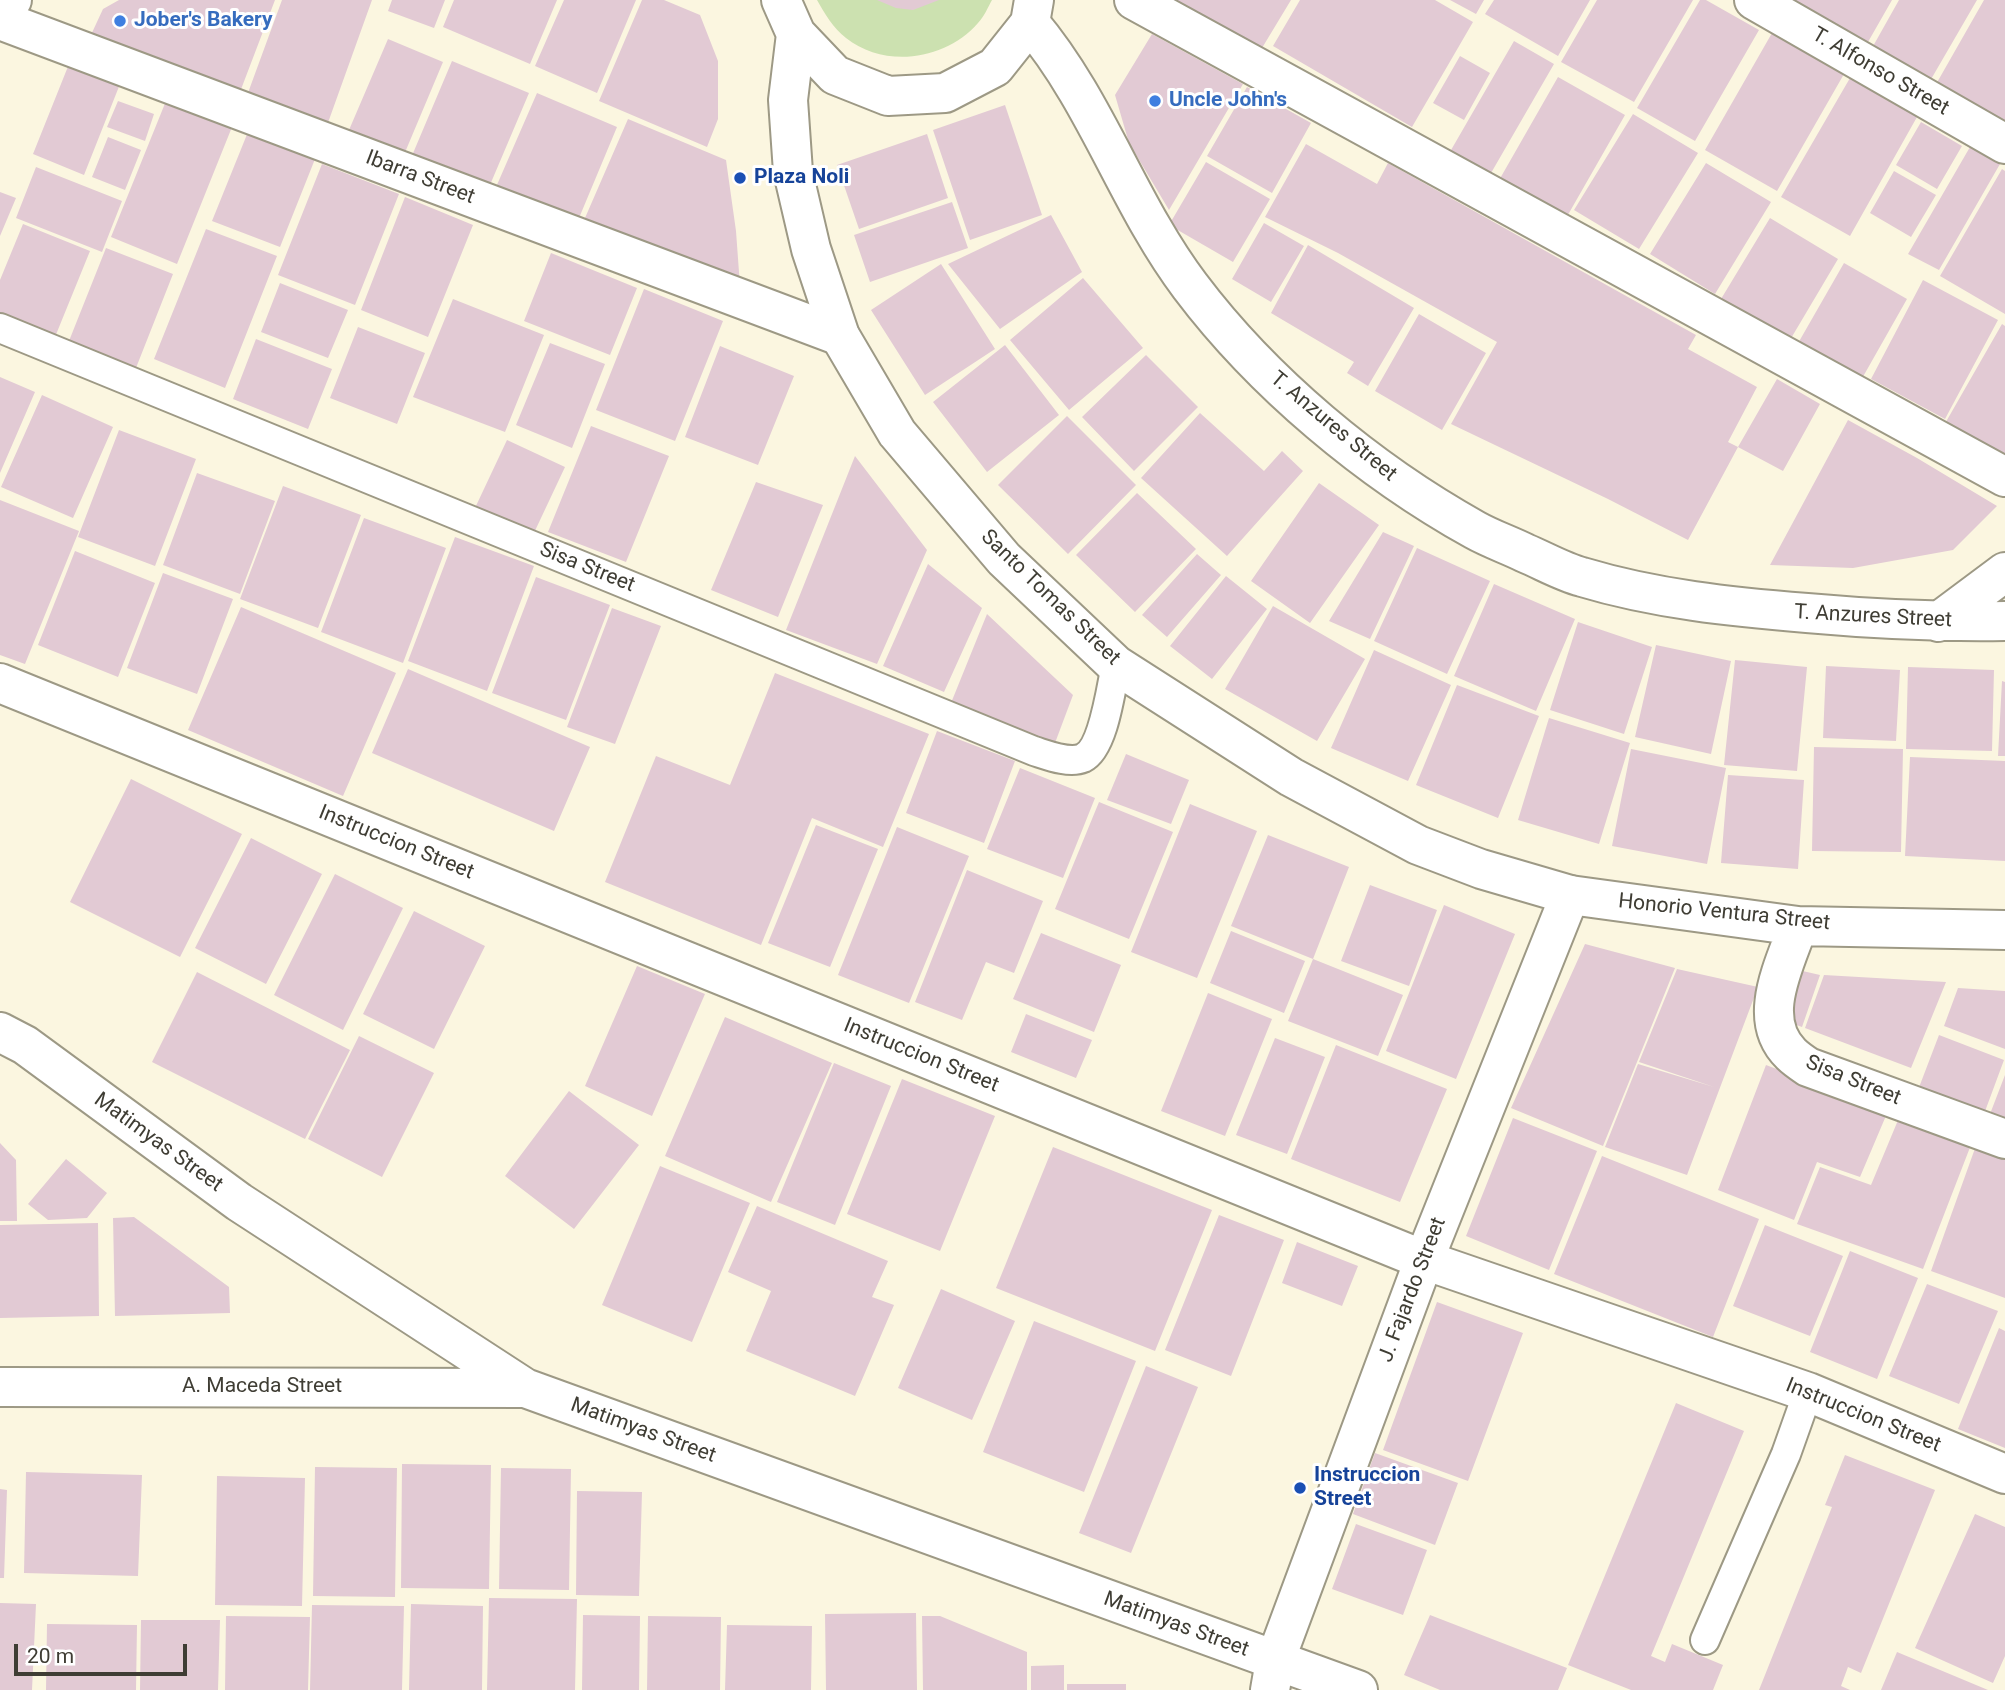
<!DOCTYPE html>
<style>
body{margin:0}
#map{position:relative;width:2005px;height:1690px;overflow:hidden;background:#fbf6e0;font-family:Roboto,sans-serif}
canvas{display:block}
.scale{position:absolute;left:14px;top:1644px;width:173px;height:32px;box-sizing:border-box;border:4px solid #3f3d34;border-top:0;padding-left:9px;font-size:21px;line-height:24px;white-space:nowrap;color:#3f3d34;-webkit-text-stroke:5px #fff;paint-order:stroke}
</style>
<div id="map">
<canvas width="2005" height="1690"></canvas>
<div class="scale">20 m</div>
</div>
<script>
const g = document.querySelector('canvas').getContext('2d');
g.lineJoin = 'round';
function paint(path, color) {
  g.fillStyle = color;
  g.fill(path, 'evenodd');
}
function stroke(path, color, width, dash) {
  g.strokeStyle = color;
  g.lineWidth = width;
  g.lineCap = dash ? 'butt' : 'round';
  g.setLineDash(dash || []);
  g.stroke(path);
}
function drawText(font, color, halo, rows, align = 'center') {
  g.font = font + ' Roboto,sans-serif';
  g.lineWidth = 6;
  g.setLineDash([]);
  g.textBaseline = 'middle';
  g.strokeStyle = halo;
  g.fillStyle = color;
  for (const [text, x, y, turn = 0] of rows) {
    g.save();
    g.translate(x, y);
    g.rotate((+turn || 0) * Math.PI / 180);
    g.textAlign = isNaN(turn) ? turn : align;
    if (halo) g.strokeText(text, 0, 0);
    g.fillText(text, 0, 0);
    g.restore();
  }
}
paint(new Path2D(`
 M 817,0 L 992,0 C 988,7 984,17 978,23 C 946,60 885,69 846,38 C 833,28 825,14 817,0 Z`), '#cce1b0');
paint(new Path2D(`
 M 119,0 L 275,0 L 240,92 L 90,37 L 103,9 Z
 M 282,0 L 372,0 L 325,131 L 245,101 Z
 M 392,0 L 445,0 L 434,28 L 388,11 Z
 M 454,0 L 557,0 L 530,64 L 443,27 Z
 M 564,0 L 636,0 L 597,93 L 535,66 Z
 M 642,0 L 664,0 L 700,15 L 718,61 L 718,119 L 707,147 L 599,101 Z
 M 877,0 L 939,0 L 913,10 L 896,8 Z
 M 1175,0 L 1291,0 L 1262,48 Z
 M 1300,0 L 1435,0 L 1473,22 L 1412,127 L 1273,46 Z
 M 1450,0 L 1484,0 L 1476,14 Z
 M 1494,0 L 1590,0 L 1558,56 L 1485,14 Z
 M 1597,0 L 1693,0 L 1634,102 L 1561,62 Z
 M 1700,0 L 1706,0 L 1759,30 L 1695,141 L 1637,108 Z
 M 1795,0 L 1892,0 L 1868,42 Z
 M 1899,0 L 1977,0 L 1930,81 L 1872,48 Z
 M 1984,0 L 2005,0 L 2005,126 L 1935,86 Z
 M 1772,33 L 1844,74 L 1777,191 L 1705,150 Z
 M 1152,34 L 1243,84 L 1169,210 L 1129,143 L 1115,95 Z
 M 388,39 L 443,62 L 398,169 L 343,144 Z
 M 1514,41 L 1554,64 L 1487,180 L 1447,157 Z
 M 1460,56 L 1490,73 L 1464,120 L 1433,103 Z
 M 452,61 L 529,93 L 487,192 L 411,158 Z
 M 69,64 L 120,84 L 84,175 L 33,154 Z
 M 1558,77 L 1625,115 L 1565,220 L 1498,182 Z
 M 1850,78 L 1917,117 L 1850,236 L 1781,197 Z
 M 1247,87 L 1311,123 L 1272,193 L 1207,156 Z
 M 537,93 L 617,127 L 574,230 L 493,194 Z
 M 168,96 L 234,122 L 177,264 L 111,237 Z
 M 118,101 L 154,114 L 145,141 L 107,127 Z
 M 1005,105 L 1042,215 L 970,240 L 933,130 Z
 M 1633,114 L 1698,153 L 1639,249 L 1574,210 Z
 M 628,119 L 726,160 L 736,231 L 740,286 L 585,218 Z
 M 252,122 L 319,149 L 280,247 L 212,221 Z
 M 1921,122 L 1962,146 L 1937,189 L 1896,165 Z
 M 927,134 L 948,198 L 859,229 L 837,165 Z
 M 108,137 L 141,150 L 125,190 L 92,177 Z
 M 1306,144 L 1377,184 L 1388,163 L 1696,335 L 1688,349 L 1757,387 L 1728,442 L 1738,447 L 1688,540 L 1608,499 L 1451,424 L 1497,342 L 1338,253 L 1265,217 Z
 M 1970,147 L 2000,164 L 1939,270 L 1908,254 Z
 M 1206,162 L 1270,199 L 1233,262 L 1169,225 Z
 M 1706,163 L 1771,202 L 1715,294 L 1650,254 Z
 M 322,164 L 399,194 L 355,305 L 278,275 Z
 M 36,167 L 122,201 L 102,252 L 16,218 Z
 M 2002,169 L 2005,171 L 2005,314 L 1940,276 Z
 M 1894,171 L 1936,195 L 1911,237 L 1870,213 Z
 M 0,192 L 16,198 L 0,236 Z
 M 405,197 L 473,225 L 428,337 L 361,310 Z
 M 952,202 L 968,248 L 870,282 L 854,235 Z
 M 1051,215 L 1082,272 L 1000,329 L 948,264 Z
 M 1770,218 L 1838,259 L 1790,340 L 1721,299 Z
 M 1264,223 L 1304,246 L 1271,302 L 1232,279 Z
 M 23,224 L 90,251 L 55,337 L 0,315 L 0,280 Z
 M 206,229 L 277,256 L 225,388 L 154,359 Z
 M 1308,245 L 1414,308 L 1368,386 L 1347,373 L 1354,362 L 1271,313 Z
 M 106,248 L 173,274 L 134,373 L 67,346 Z
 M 551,253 L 637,288 L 610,355 L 524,321 Z
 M 1844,263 L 1907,299 L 1860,382 L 1797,345 Z
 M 941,264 L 995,349 L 925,395 L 871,310 Z
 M 1083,278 L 1143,348 L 1069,410 L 1010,340 Z
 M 1923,280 L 1998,320 L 1945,419 L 1871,379 Z
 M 280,283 L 348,310 L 328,358 L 261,332 Z
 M 644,289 L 723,321 L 675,441 L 596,410 Z
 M 453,299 L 544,335 L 505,432 L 413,397 Z
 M 1419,314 L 1486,353 L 1442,430 L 1375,391 Z
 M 2002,324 L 2005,326 L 2005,462 L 1943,427 Z
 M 358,327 L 425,353 L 397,424 L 330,398 Z
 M 256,339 L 332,369 L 308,429 L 233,399 Z
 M 550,343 L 605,364 L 572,448 L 516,425 Z
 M 1005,345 L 1059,415 L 987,472 L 933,402 Z
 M 720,346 L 794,376 L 758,465 L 685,437 Z
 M 1146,355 L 1198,407 L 1134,471 L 1082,417 Z
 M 0,377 L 35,392 L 0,473 Z
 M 1777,379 L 1820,404 L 1783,471 L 1738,447 Z
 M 42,395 L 113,427 L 73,518 L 1,487 Z
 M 1200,413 L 1264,471 L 1282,451 L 1303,471 L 1227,556 L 1141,478 Z
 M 1067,416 L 1136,485 L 1068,554 L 998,485 Z
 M 1848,420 L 1917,458 L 1997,506 L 1953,550 L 1853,568 L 1770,565 Z
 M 591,426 L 669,456 L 626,562 L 548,532 Z
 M 119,430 L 196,459 L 155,566 L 78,537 Z
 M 507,440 L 565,467 L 533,535 L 475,508 Z
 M 855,456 L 927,550 L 877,664 L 786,630 Z
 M 197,473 L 275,501 L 240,594 L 163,565 Z
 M 756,482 L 823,505 L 778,617 L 711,590 Z
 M 1319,483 L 1379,525 L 1310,623 L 1251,581 Z
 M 283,486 L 361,515 L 318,628 L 240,599 Z
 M 1137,493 L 1196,549 L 1135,612 L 1076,555 Z
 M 0,500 L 79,531 L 25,664 L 0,655 Z
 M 364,518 L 446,548 L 403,663 L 321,632 Z
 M 1383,532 L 1414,546 L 1370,639 L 1329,621 Z
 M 455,537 L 534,566 L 487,691 L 408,661 Z
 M 1417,548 L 1490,581 L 1447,674 L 1374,641 Z
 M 75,551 L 155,583 L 118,677 L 38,645 Z
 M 1197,554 L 1221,575 L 1167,637 L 1142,615 Z
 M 928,564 L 982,608 L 944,692 L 883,666 Z
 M 163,573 L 233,599 L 197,694 L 127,668 Z
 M 1226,576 L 1267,609 L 1212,679 L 1170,646 Z
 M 536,577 L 610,605 L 566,720 L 492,693 Z
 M 1494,584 L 1575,619 L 1536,711 L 1454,676 Z
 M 1273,606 L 1365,659 L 1317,741 L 1225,689 Z
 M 241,607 L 396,673 L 343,796 L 188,730 Z
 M 612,608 L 661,626 L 615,744 L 567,727 Z
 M 987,614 L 1073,695 L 1055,743 L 951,703 Z
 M 1578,622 L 1652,647 L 1624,734 L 1550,710 Z
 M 1656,645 L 1731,661 L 1711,754 L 1635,737 Z
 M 1374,650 L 1451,685 L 1408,781 L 1331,748 Z
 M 1735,660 L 1807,667 L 1797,771 L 1724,765 Z
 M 1826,666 L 1900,670 L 1896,741 L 1823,738 Z
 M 1908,667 L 1994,670 L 1992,751 L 1906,749 Z
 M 408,669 L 590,747 L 554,831 L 372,753 Z
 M 775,673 L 929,734 L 883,847 L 812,818 L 761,945 L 605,882 L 656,756 L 730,785 Z
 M 2002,681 L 2005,682 L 2005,756 L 1998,756 Z
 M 1457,685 L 1539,716 L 1498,818 L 1416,785 Z
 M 1549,718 L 1630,743 L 1599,844 L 1518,820 Z
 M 937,731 L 1015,761 L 984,843 L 906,813 Z
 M 1814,747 L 1903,749 L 1901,852 L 1812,851 Z
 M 1631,749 L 1726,768 L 1707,864 L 1612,846 Z
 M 1126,754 L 1189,780 L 1171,824 L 1107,800 Z
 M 1910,757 L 2005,761 L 2005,861 L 1905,856 Z
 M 1020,768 L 1095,798 L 1063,878 L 987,849 Z
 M 1728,775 L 1804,780 L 1798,869 L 1721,863 Z
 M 131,779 L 242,834 L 180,957 L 70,902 Z
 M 1099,802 L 1173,832 L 1129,939 L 1055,909 Z
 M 1190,804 L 1257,831 L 1197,978 L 1131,952 Z
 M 816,825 L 878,849 L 830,967 L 768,943 Z
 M 897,827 L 969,856 L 909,1003 L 838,975 Z
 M 1268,835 L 1349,867 L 1313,959 L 1231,926 Z
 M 251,838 L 322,874 L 266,984 L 195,948 Z
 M 967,870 L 1043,901 L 1014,973 L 986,962 L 962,1020 L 915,1002 Z
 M 335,874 L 403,908 L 343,1030 L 274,995 Z
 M 1370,885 L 1437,910 L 1409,986 L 1341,961 Z
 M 1444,905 L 1515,934 L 1456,1079 L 1386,1051 Z
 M 414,911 L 485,946 L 434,1049 L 363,1014 Z
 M 1231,931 L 1305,961 L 1284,1013 L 1210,983 Z
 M 1041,933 L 1121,965 L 1094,1032 L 1013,999 Z
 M 1585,944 L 1675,968 L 1603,1146 L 1511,1108 Z
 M 1313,959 L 1403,995 L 1378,1056 L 1288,1021 Z
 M 637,966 L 705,994 L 652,1116 L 585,1086 Z
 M 1677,969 L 1758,987 L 1687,1175 L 1605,1147 L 1638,1064 L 1714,1087 L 1639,1062 Z
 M 1794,969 L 1820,975 L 1802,1027 L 1775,1017 Z
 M 197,972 L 350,1050 L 305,1139 L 152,1062 Z
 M 1824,975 L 1946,982 L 1911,1068 L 1805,1028 Z
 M 1958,988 L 2005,991 L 2005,1049 L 1944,1026 Z
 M 1208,993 L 1272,1019 L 1225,1136 L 1161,1111 Z
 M 1026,1014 L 1092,1040 L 1076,1078 L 1011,1052 Z
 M 725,1017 L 832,1063 L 771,1202 L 665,1156 Z
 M 1939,1035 L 2004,1060 L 1984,1114 L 1918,1090 Z
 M 359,1036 L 434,1073 L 382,1177 L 308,1139 Z
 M 1275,1038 L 1325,1057 L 1287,1154 L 1236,1135 Z
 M 1336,1045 L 1447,1089 L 1400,1202 L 1291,1159 Z
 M 834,1063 L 891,1086 L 835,1225 L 777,1202 Z
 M 1766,1065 L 1888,1111 L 1860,1177 L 1817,1162 L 1794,1220 L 1718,1190 Z
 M 2005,1075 L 2005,1120 L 1990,1114 Z
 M 902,1079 L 995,1116 L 940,1251 L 847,1214 Z
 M 569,1091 L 639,1145 L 574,1229 L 505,1176 Z
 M 1901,1113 L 1974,1137 L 1923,1269 L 1797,1224 L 1820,1167 L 1871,1185 Z
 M 1513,1118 L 1597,1151 L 1549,1270 L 1466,1236 Z
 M 1978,1140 L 2005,1150 L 2005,1298 L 1931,1271 Z
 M 0,1143 L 16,1160 L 17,1221 L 0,1221 Z
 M 1053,1147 L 1212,1210 L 1155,1351 L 996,1288 Z
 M 1602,1156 L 1759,1219 L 1713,1337 L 1554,1274 Z
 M 66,1159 L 107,1193 L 87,1218 L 48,1220 L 28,1204 Z
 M 660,1166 L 750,1203 L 692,1342 L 602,1305 Z
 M 757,1206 L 888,1261 L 872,1297 L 894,1305 L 855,1396 L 746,1351 L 771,1291 L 728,1272 Z
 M 1219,1215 L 1284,1240 L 1231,1376 L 1165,1350 Z
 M 134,1217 L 229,1287 L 230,1313 L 115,1316 L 113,1218 Z
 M 98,1223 L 99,1316 L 0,1318 L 0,1225 Z
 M 1765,1225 L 1843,1256 L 1810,1336 L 1733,1306 Z
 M 1297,1242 L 1358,1266 L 1342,1306 L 1282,1283 Z
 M 1850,1251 L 1918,1278 L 1877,1379 L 1810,1352 Z
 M 1927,1284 L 1998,1311 L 1959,1404 L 1889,1376 Z
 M 941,1289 L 1015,1321 L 972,1420 L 898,1388 Z
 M 1437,1302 L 1523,1333 L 1468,1481 L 1383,1450 Z
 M 1034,1321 L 1136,1361 L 1084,1492 L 983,1452 Z
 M 1999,1328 L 2005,1331 L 2005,1448 L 1958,1429 Z
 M 1146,1366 L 1198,1387 L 1131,1553 L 1079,1533 Z
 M 1676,1403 L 1744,1431 L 1651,1656 L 1665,1662 L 1672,1644 L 1723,1665 L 1713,1690 L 1631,1690 L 1568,1665 Z
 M 1375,1453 L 1458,1483 L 1435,1545 L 1353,1514 Z
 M 1845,1455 L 1935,1490 L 1861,1673 L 1848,1667 L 1841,1686 L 1850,1690 L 1759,1690 L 1832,1507 L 1825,1505 Z
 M 402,1464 L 491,1465 L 489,1589 L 401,1588 Z
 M 315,1467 L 397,1468 L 395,1597 L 313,1596 Z
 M 501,1468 L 571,1469 L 569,1590 L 499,1589 Z
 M 26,1472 L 142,1475 L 138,1576 L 24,1573 Z
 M 217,1476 L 305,1478 L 302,1606 L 215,1605 Z
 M 0,1489 L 7,1490 L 4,1578 L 0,1578 Z
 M 577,1491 L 642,1492 L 639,1596 L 576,1595 Z
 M 1975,1514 L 2005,1527 L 2005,1656 L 1993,1683 L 1915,1648 Z
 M 1356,1524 L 1427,1550 L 1403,1615 L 1332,1589 Z
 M 489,1598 L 577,1599 L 575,1690 L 487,1690 Z
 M 0,1603 L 36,1604 L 32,1690 L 0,1690 Z
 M 411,1604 L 483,1606 L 482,1690 L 409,1690 Z
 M 312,1605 L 404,1606 L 402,1690 L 310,1690 Z
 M 916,1613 L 917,1690 L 826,1690 L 825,1614 Z
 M 583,1615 L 640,1616 L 639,1690 L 582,1690 Z
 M 1430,1615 L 1567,1668 L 1558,1690 L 1440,1690 L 1404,1675 Z
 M 226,1616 L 310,1617 L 308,1690 L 225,1690 Z
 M 648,1616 L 721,1617 L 720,1690 L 647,1690 Z
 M 922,1616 L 940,1616 L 1027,1652 L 1027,1690 L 923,1690 Z
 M 141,1620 L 220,1620 L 218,1690 L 140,1690 Z
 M 47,1624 L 137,1625 L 136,1690 L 46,1690 Z
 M 727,1625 L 812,1626 L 811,1690 L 725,1690 Z
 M 1897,1652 L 1988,1690 L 1881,1690 Z
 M 1064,1665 L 1064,1690 L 1031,1690 L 1031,1666 Z
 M 1067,1684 L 1126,1684 L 1126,1690 L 1067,1690 Z`), '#e2cad4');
const lane = new Path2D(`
 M 0,328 L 1034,751 C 1047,755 1069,764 1083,758 C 1104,748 1111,687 1116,665
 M 1705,1640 L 1786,1454 L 1808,1392`);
const street = new Path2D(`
 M 1134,0 L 2005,477
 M 1754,0 L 2005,144
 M 0,20 L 840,336
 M 1030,23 C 1097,102 1128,204 1190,286 C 1263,383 1369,471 1475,530 C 1491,539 1509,545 1525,553 C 1544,561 1563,572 1582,577 C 1655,599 1732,607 1807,613 C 1874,619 1939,622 2005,621
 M 1938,622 L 2005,572
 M 0,683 L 1424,1260 L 1808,1392 L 2005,1474
 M 1570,895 L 1798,926 L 2005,930
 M 1798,926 C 1785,964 1755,1019 1791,1054 C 1796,1059 1802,1063 1808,1067 L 2005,1139`);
const secondary = new Path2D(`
 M 781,0 L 796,34 L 835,75 L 888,96 L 945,93 L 995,67 L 1030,23 L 1034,0
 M 0,12 L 12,0
 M 796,34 L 788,100 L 793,172 L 811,249 L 840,336 L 897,433 L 1004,559 L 1116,665 L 1291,777 L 1418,845 L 1481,869 L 1570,895 L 1424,1260 L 1275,1661 L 1270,1690
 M 0,1032 L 25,1045 L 239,1202 L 525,1388 L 1358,1690
 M 0,1387 L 525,1388`);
stroke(lane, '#9d9985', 32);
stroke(street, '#9d9985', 42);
stroke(secondary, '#9d9985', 42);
stroke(lane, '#fff', 28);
stroke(street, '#fff', 38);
stroke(secondary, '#fff', 38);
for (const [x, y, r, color] of [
 [120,21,7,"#3f7fe0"],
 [1155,101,7,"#3f7fe0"],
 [740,178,7,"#1a4fb4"],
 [1300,1488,7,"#1a4fb4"]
]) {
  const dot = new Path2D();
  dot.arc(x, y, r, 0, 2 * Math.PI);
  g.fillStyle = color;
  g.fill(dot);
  stroke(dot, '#fff', 2.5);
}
drawText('bold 21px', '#366cbe', '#fff', [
 ["Jober's Bakery",134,21],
 ["Uncle John's",1169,101]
], 'left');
drawText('21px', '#3f3d34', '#fff', [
 ["T. Alfonso Street",1880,72,30],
 ["Ibarra Street",420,178,21],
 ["T. Anzures Street",1333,427,40],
 ["Sisa Street",587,568,22],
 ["Santo Tomas Street",1050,598,44],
 ["T. Anzures Street",1873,617,3],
 ["Instruccion Street",396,843,22],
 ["Honorio Ventura Street",1724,913,6],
 ["Instruccion Street",921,1056,22],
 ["Sisa Street",1853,1081,22],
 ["Matimyas Street",158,1143,36],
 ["J. Fajardo Street",1413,1290,-69],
 ["A. Maceda Street",262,1387],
 ["Instruccion Street",1863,1416,22],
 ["Matimyas Street",643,1431,20],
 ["Matimyas Street",1176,1625,20]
]);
drawText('bold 21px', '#164399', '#fff', [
 ["Plaza Noli",754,178],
 ["Instruccion",1314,1476],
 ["Street",1314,1500]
], 'left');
</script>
